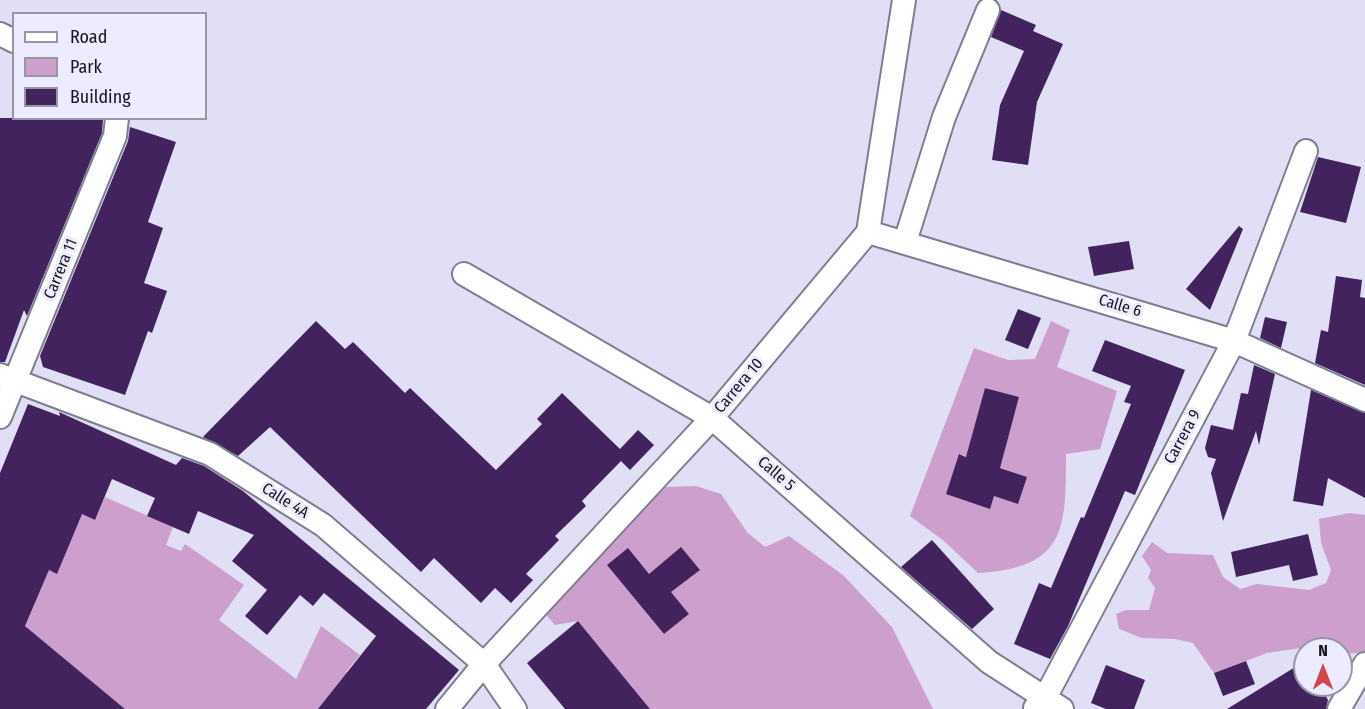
<!DOCTYPE html>
<style>
body{margin:0}
#map{position:relative;width:1365px;height:709px;overflow:hidden;background:#e0dff5;font-family:"Fira Sans Condensed",sans-serif}
canvas{display:block}
.legend{position:absolute;left:12px;top:12px;width:195px;height:108px;box-sizing:border-box;background:#edecfe;border:2px solid #9796a4;margin:0;padding:8px 10px;list-style:none;font-size:18px;color:#15151c}
.legend li{display:flex;align-items:center;gap:12px;height:30px}
.legend b{width:30px;border:2px solid #9796a4}
.north{position:absolute;left:1293px;top:637px;width:60px;height:60px;box-sizing:border-box;background:#edecfe;border:2px solid #9796a4;border-radius:50%;rotate:0deg;font-size:16px;font-weight:700;line-height:24px;text-align:center;color:#15151c}
.north::after{content:'';display:block;margin:auto;width:21px;height:27px;background:#d5454c;clip-path:polygon(50% 0,100% 100%,50% 72%,0 100%)}
</style>
<div id="map">
<canvas width="1365" height="709"></canvas>
<ul class="legend">
<li><b style="height:8px;background:#fff"></b>Road</li>
<li><b style="height:16px;background:#cc9fcd"></b>Park</li>
<li><b style="height:16px;background:#42235d"></b>Building</li>
</ul>
<div class="north">N</div>
</div>
<script>
const g = document.querySelector('canvas').getContext('2d');
g.lineJoin = 'round';
function paint(path, color) {
  g.fillStyle = color;
  g.fill(path, 'evenodd');
}
function stroke(path, color, width, dash) {
  g.strokeStyle = color;
  g.lineWidth = width;
  g.lineCap = dash ? 'butt' : 'round';
  g.setLineDash(dash || []);
  g.stroke(path);
}
function drawText(font, color, halo, rows, align = 'center') {
  g.font = font + ' "Fira Sans Condensed",sans-serif';
  g.lineWidth = 6;
  g.setLineDash([]);
  g.textBaseline = 'middle';
  g.strokeStyle = halo;
  g.fillStyle = color;
  for (const [text, x, y, turn = 0] of rows) {
    g.save();
    g.translate(x, y);
    g.rotate((+turn || 0) * Math.PI / 180);
    g.textAlign = isNaN(turn) ? turn : align;
    if (halo) g.strokeText(text, 0, 0);
    g.fillText(text, 0, 0);
    g.restore();
  }
}
paint(new Path2D(`
 M 1051,321 L 1070,330 L 1057,367 L 1117,391 L 1100,449 L 1066,454 C 1066,529 1066,568 978,573 L 944,541 L 910,516 L 974,348 L 1008,360 L 1035,359 ZM 985,388 L 1019,397 L 1007,440 ZM 960,454 L 1027,477 L 994,496 L 946,494 Z
 M 696,486 L 721,494 L 747,532 L 765,547 L 789,536 L 843,575 L 892,627 L 933,709 L 650,709 L 578,621 L 555,625 L 543,611 L 624,525 L 666,487 ZM 681,548 L 699,569 L 671,592 L 689,614 L 664,634 L 608,565 L 649,574 Z
 M 105,497 L 173,527 L 166,545 L 181,551 L 185,544 L 244,585 L 219,620 L 296,679 L 321,626 L 360,655 L 346,672 L 374,695 L 318,709 L 125,709 L 25,626 L 49,570 L 57,573 L 80,513 L 95,520 Z
 M 1350,513 L 1365,515 L 1365,658 L 1359,653 L 1341,654 L 1341,649 L 1301,648 L 1267,653 L 1214,673 L 1193,643 L 1175,639 L 1142,638 L 1119,629 L 1116,614 L 1126,610 L 1149,610 L 1155,588 L 1148,578 L 1151,570 L 1142,556 L 1152,542 L 1167,553 L 1213,555 L 1223,577 L 1240,589 L 1257,584 L 1309,590 L 1326,583 L 1331,570 L 1321,543 L 1319,519 Z`), '#cc9fcd');
paint(new Path2D(`
 M 1001,10 L 1036,25 L 1033,31 L 1063,44 L 1037,102 L 1028,165 L 992,160 L 1000,105 L 1024,51 L 991,37 Z
 M 0,118 L 103,118 L 102,133 L 27,316 L 24,310 L 5,362 L 0,362 Z
 M 130,127 L 176,142 L 148,222 L 163,228 L 144,283 L 167,291 L 152,333 L 148,331 L 125,395 L 43,367 L 40,356 L 128,141 Z
 M 1318,157 L 1361,167 L 1346,223 L 1300,212 Z
 M 1239,226 L 1243,229 L 1210,310 L 1186,289 Z
 M 1129,241 L 1134,269 L 1094,276 L 1088,247 Z
 M 1336,276 L 1362,280 L 1360,297 L 1365,298 L 1365,385 L 1315,363 L 1321,330 L 1328,332 Z
 M 1018,309 L 1041,318 L 1028,349 L 1005,340 Z
 M 1265,317 L 1287,322 L 1281,348 L 1260,338 Z
 M 316,321 L 345,349 L 353,342 L 405,393 L 410,388 L 496,470 L 542,424 L 537,419 L 562,393 L 620,449 L 638,430 L 654,445 L 630,470 L 621,461 L 582,501 L 586,506 L 555,536 L 559,540 L 526,574 L 533,580 L 511,603 L 495,588 L 481,603 L 434,558 L 421,572 L 270,427 L 238,456 L 203,437 Z
 M 1105,340 L 1185,370 L 1135,495 L 1125,491 L 1068,626 L 1050,659 L 1014,644 L 1039,583 L 1051,588 L 1081,517 L 1084,518 L 1131,404 L 1124,402 L 1131,386 L 1092,371 Z
 M 1254,365 L 1275,374 L 1259,445 L 1256,431 L 1223,521 L 1211,473 L 1216,459 L 1208,457 L 1205,448 L 1211,425 L 1233,430 L 1241,393 L 1248,394 Z
 M 985,388 L 1019,397 L 1000,468 L 1027,477 L 1018,504 L 994,496 L 990,509 L 946,494 L 959,454 L 966,457 Z
 M 1311,390 L 1365,413 L 1365,498 L 1328,478 L 1323,506 L 1293,501 Z
 M 28,404 L 60,416 L 59,412 L 176,465 L 182,458 L 204,466 L 243,491 L 459,670 L 426,709 L 318,709 L 376,636 L 324,593 L 313,606 L 300,595 L 267,635 L 245,616 L 267,590 L 232,561 L 254,535 L 198,511 L 189,534 L 147,516 L 155,498 L 112,479 L 95,520 L 82,514 L 57,574 L 49,570 L 25,626 L 125,709 L 0,709 L 0,473 Z
 M 1308,534 L 1318,575 L 1293,581 L 1289,565 L 1236,577 L 1231,552 Z
 M 932,540 L 994,609 L 972,629 L 901,567 Z
 M 681,547 L 700,570 L 671,592 L 689,614 L 664,634 L 607,565 L 628,548 L 649,574 Z
 M 578,621 L 609,659 L 650,709 L 565,709 L 527,663 Z
 M 1246,661 L 1255,684 L 1223,696 L 1214,673 Z
 M 1305,661 L 1305,685 L 1319,685 L 1328,700 L 1326,709 L 1227,709 Z
 M 1106,665 L 1145,680 L 1134,709 L 1106,709 L 1091,703 Z`), '#42235d');
const minor = new Path2D(`
 M 0,34 L 14,41
 M 868,232 L 1234,341 L 1365,400
 M 905,242 L 944,117 L 988,10
 M 464,274 L 712,418 L 989,662 L 1062,709
 M 0,375 L 210,454 L 323,525 L 484,664 L 515,709
 M 0,417 L 115,136 L 117,118
 M 1035,708 L 1045,698 L 1234,341 L 1306,151
 M 447,709 L 484,664 L 712,418 L 868,232 L 904,0
 M 1339,709 L 1365,664`);
stroke(minor, '#7e7e91', 26);
stroke(minor, '#fff', 22);
drawText('16px', '#15151c', '#edecfe', [
 ["Carrera 11",61,269,-68],
 ["Calle 6",1120,306,17],
 ["Carrera 10",739,386,-50],
 ["Carrera 9",1183,437,-62],
 ["Calle 5",776,474,41],
 ["Calle 4A",285,501,32]
]);
</script>
